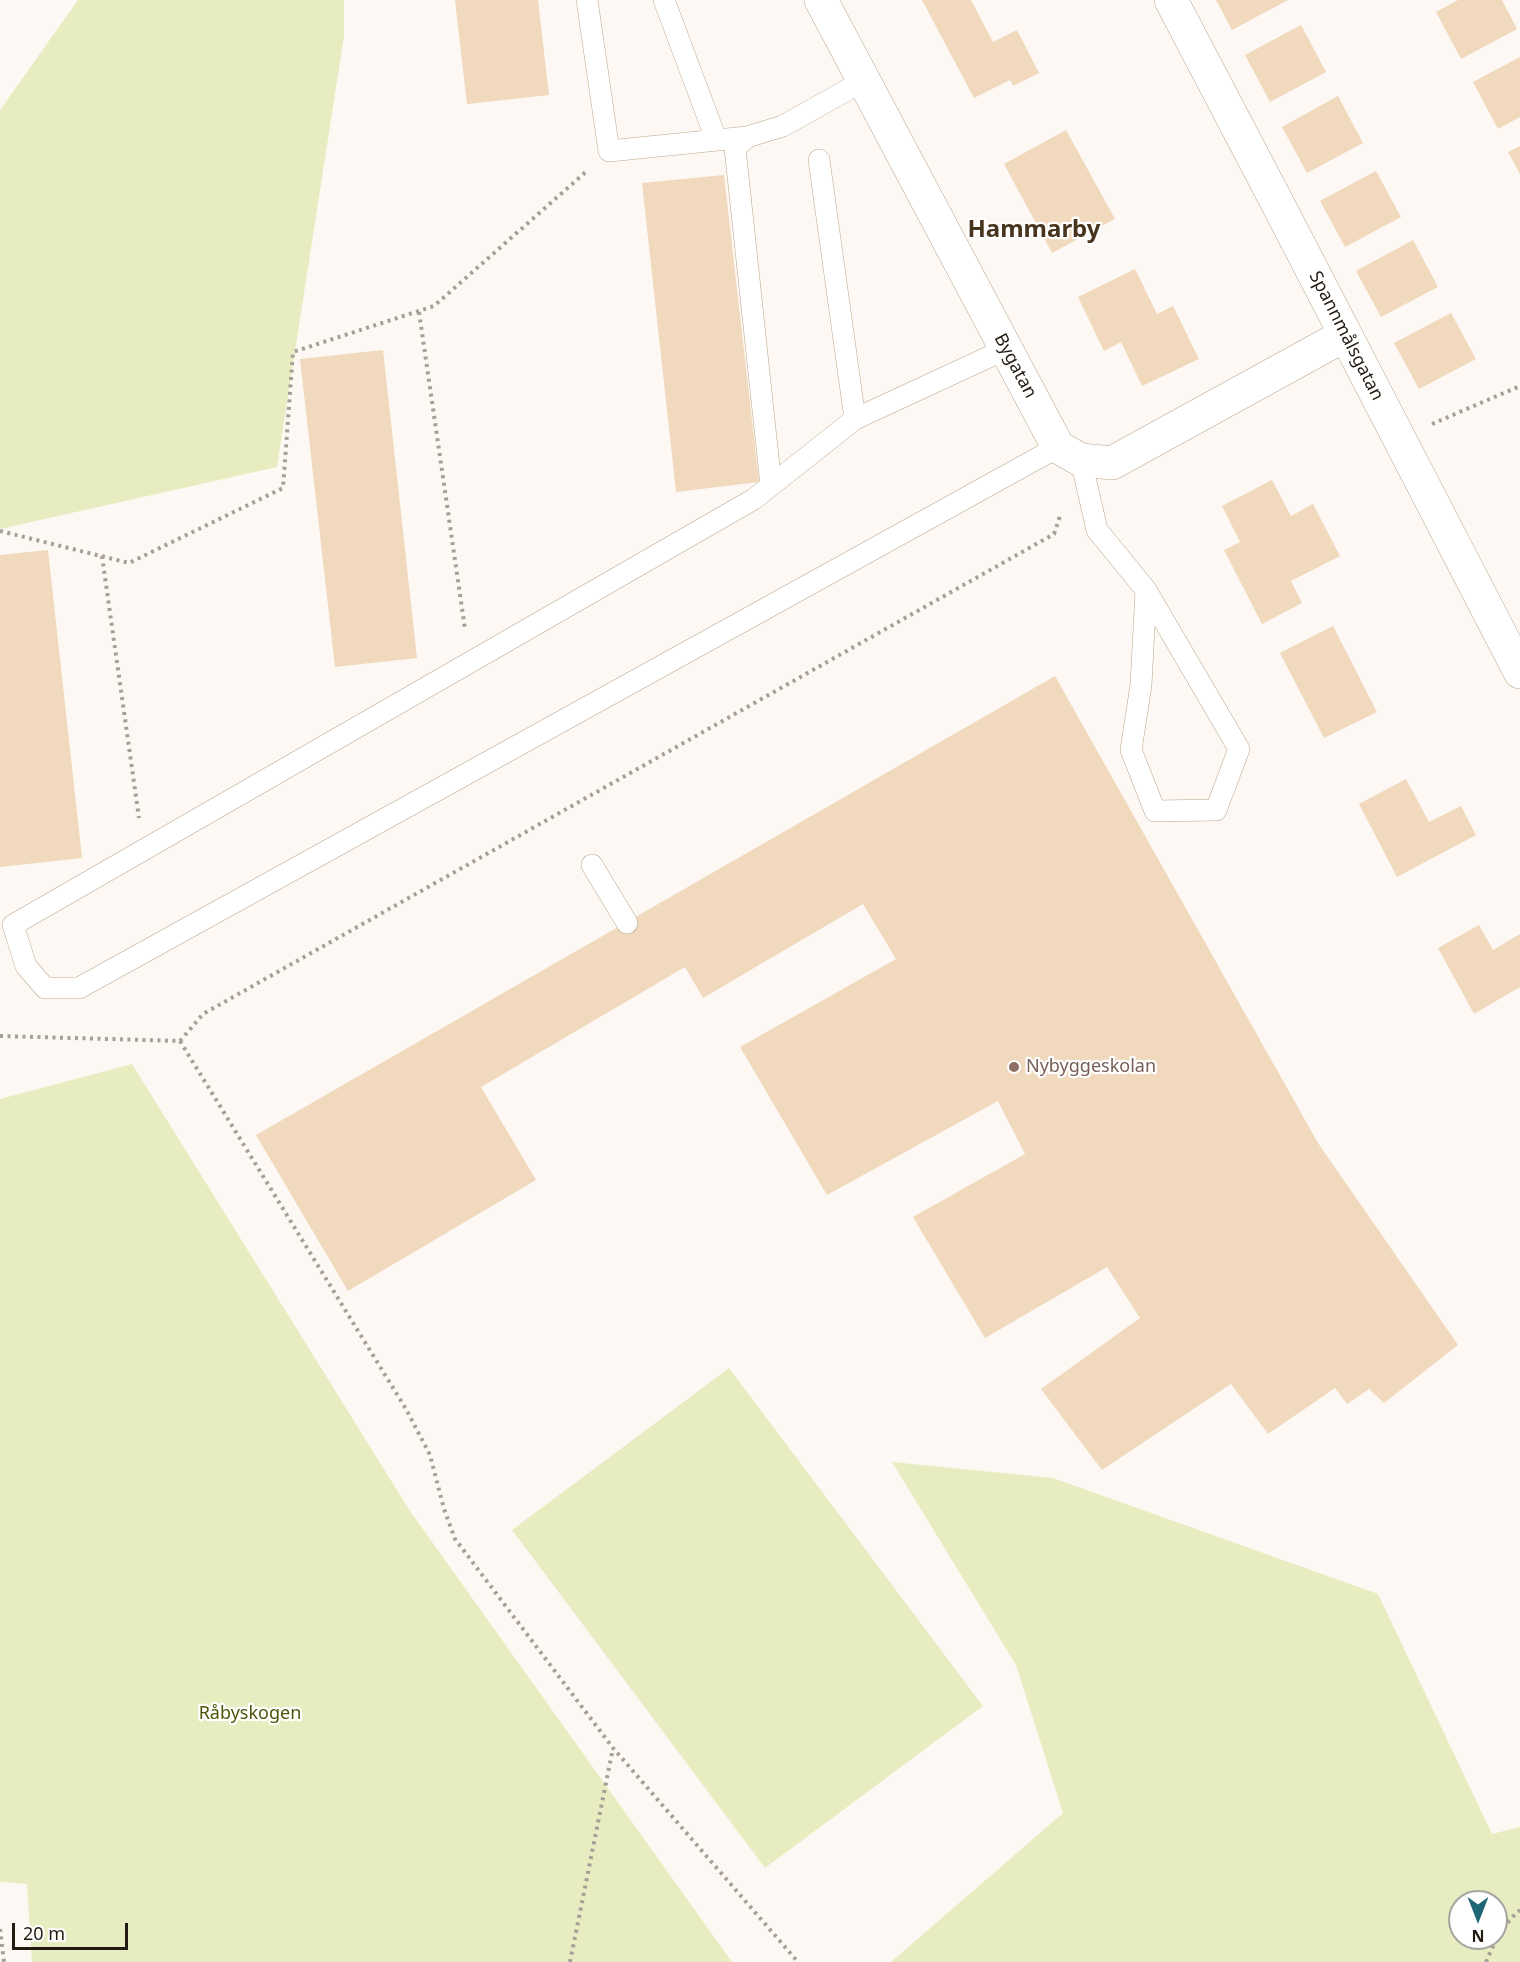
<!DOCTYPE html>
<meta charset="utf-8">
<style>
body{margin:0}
#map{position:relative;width:1520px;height:1962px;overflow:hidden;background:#fdf8f3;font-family:"Noto Sans",sans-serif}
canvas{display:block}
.north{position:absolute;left:1448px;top:1890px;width:60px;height:60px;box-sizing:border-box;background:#fff;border:2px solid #a7a49f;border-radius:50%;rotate:180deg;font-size:16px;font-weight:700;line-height:24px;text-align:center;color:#231b10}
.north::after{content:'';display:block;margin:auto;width:21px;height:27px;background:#1e6674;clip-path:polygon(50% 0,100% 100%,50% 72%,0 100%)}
.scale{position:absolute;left:12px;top:1923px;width:116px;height:27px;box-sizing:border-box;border:3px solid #231b10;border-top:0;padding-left:8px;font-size:18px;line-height:21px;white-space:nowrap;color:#231b10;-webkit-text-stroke:4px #fff;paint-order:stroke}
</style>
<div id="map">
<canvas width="1520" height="1962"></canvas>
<div class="north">N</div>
<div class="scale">20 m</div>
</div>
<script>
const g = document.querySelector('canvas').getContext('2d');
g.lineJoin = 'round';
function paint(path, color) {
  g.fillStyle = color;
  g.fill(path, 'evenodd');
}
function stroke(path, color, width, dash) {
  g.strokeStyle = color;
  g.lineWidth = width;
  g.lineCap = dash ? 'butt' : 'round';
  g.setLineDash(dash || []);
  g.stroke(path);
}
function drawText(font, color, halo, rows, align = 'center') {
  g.font = font + ' "Noto Sans",sans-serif';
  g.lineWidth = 4.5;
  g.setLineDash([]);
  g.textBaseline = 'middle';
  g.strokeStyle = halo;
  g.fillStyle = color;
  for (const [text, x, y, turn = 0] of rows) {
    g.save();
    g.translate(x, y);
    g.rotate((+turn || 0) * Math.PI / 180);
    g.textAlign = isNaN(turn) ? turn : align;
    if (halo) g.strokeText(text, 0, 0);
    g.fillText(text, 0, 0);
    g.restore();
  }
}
paint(new Path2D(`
 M 78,0 L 344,0 L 344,36 L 277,467 L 0,529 L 0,110 Z
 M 132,1064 L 410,1511 L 732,1962 L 32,1962 L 27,1884 L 0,1882 L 0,1099 Z
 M 729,1368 L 983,1706 L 765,1868 L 512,1530 Z
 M 892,1462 L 1053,1478 L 1378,1594 L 1492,1834 L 1520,1827 L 1520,1962 L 891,1962 L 1063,1813 L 1016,1665 ZM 1460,1902 L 1496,1902 L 1496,1938 L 1460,1938 Z`), '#e7edc0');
paint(new Path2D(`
 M 455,0 L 538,0 L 549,95 L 467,104 Z
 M 922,0 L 971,0 L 993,42 L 1017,30 L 1039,73 L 1013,86 L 1010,80 L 974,98 Z
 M 1216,0 L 1288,0 L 1232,30 Z
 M 1458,0 L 1502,0 L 1517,29 L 1461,59 L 1436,12 Z
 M 1301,25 L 1326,72 L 1270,102 L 1245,55 Z
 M 1520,57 L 1520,117 L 1498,129 L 1473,82 Z
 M 1338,96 L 1363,143 L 1307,173 L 1282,127 Z
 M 1066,130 L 1115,219 L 1052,253 L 1004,164 Z
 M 1520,146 L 1520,174 L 1508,152 Z
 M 1376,171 L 1401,217 L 1345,247 L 1320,201 Z
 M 724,175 L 759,482 L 676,492 L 642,183 Z
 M 1413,240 L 1438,287 L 1381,317 L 1356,271 Z
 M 1135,269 L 1157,314 L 1173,306 L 1199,359 L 1142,386 L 1121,342 L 1104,351 L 1078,297 Z
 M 1451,313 L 1476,359 L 1419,389 L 1394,343 Z
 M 383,350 L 417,658 L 335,667 L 300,359 Z
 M 1272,480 L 1291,516 L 1313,504 L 1340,556 L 1291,581 L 1302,603 L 1262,624 L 1224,550 L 1240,542 L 1222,506 Z
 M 48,550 L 82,858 L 0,867 L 0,555 Z
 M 1333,626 L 1377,712 L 1324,738 L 1280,653 Z
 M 1055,676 L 1318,1143 L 1458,1345 L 1384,1403 L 1369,1389 L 1347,1404 L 1335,1388 L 1268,1434 L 1231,1384 L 1102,1470 L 1041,1389 L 1140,1318 L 1107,1267 L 985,1338 L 913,1217 L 1025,1154 L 998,1101 L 827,1195 L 740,1047 L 896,959 L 863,904 L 703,998 L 685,967 L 481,1087 L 536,1180 L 348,1291 L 256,1135 Z
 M 1406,779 L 1429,822 L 1461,806 L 1476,835 L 1397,877 L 1359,804 Z
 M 1479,925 L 1493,950 L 1520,934 L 1520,987 L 1474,1014 L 1438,948 Z`), '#f0d9bd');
const lane = new Path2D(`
 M 587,0 L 609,151 L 747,137 L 783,126 L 865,80
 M 664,0 L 716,139
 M 747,137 L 735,148 L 771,485
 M 819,160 L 855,419
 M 1006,349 L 855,419 L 754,499 L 13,925 L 26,966 L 45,988 L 79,988 L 1058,447
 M 1081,460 L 1097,530 L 1146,590 L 1141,685 L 1131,750 L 1155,811 L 1216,810 L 1239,749 L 1146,590
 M 592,865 L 627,923`);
const street = new Path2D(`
 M 821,0 L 1058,447 L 1081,460 L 1112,463 L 1345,335
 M 1171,0 L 1282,212 L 1520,672`);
stroke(lane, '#bba68b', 22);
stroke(street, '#bba68b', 34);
stroke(new Path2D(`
 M 419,312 L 465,629
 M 1432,424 L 1520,386
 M 0,531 L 129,563 L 283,488 L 293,352 L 434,306 L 588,170
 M 102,556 L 139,818
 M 0,1036 L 180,1041
 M 180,1041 L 406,1409 L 430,1455 L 444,1509 L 455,1539 L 613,1748 L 798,1962
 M 180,1041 L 203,1014 L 1054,534 L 1061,513
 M 0,1929 L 4,1962
 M 570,1962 L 613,1748
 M 1486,1962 C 1494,1943 1504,1923 1520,1910`), '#a59f98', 4, [3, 4.5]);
stroke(lane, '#fff', 21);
stroke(street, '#fff', 33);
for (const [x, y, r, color] of [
 [1014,1067,6,"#8d6e63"]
]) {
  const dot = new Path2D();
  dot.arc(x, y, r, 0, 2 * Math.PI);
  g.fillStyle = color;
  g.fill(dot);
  stroke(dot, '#fff', 2);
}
drawText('18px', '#231b10', '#fff', [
 ["Spannmålsgatan",1346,336,63],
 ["Bygatan",1015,366,62]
]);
drawText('18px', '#785e54', '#fff', [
 ["Nybyggeskolan",1026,1067]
], 'left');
drawText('18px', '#4e5408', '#fff', [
 ["Råbyskogen",250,1714]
]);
drawText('bold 24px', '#47351d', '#fff', [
 ["Hammarby",1034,230]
]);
</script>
